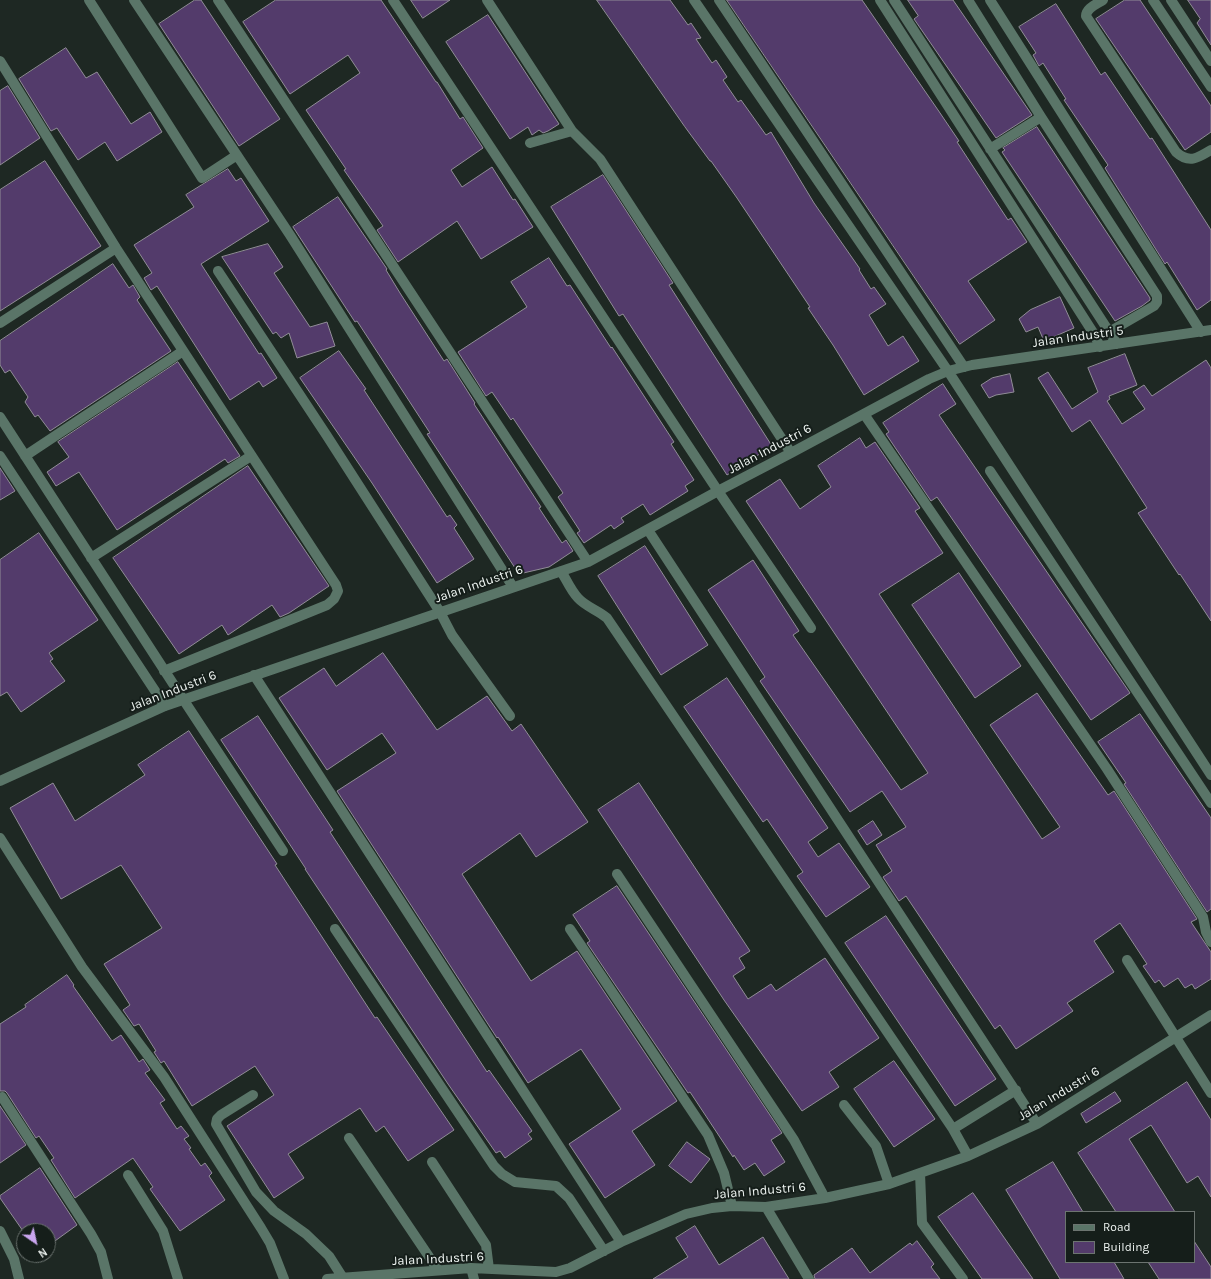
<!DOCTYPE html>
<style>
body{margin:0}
#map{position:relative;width:1211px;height:1279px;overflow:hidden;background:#1e2823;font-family:Karla,sans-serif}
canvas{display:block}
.legend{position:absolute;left:1065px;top:1211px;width:130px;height:52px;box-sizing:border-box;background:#151e1a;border:1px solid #6c7470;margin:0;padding:5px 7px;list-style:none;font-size:12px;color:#eef4f1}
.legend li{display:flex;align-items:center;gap:8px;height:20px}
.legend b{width:20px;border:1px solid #6c7470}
.north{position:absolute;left:16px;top:1223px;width:40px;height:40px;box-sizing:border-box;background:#151e1a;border:1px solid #6c7470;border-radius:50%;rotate:146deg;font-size:11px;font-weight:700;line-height:16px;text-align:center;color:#eef4f1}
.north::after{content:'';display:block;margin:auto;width:14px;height:18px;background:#c9a5ee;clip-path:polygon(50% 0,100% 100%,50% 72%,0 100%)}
</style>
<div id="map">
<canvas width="1211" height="1279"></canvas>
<ul class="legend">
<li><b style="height:5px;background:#5a7568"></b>Road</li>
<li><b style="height:11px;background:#533b6b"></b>Building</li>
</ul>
<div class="north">N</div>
</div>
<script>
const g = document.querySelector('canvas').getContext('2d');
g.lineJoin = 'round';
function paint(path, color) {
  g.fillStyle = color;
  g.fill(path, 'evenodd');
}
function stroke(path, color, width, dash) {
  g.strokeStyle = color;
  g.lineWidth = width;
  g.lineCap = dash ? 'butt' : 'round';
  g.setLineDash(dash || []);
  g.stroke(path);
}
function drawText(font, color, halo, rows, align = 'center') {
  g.font = font + ' Karla,sans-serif';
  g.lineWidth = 4;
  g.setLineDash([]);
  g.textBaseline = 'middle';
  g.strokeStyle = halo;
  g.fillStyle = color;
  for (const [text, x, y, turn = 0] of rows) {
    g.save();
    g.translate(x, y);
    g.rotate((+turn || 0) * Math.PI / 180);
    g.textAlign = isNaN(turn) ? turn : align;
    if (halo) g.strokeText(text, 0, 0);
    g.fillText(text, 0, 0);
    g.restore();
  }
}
const building = new Path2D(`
 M 195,0 L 201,0 L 280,119 L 239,146 L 159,24 Z
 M 276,0 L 381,0 L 436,82 L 437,82 L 460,119 L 463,117 L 483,148 L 451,170 L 462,187 L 492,167 L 513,200 L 515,199 L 533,227 L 481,259 L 457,221 L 398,262 L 377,230 L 383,226 L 344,170 L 346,169 L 306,110 L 360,73 L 348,55 L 290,94 L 243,22 Z
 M 411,0 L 450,0 L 423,18 Z
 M 597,0 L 670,0 L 688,25 L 691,23 L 701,38 L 696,39 L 712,63 L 716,60 L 727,77 L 723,80 L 738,102 L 741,100 L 766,135 L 771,132 L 814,203 L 860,269 L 859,270 L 871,289 L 874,287 L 886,304 L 869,315 L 888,346 L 903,336 L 919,361 L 864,395 L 833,345 L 808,308 L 810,307 L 737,198 L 711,161 L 710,161 L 685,127 Z
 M 727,0 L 862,0 L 938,110 L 959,141 L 957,142 L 1008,220 L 1011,218 L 1027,242 L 968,281 L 995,320 L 960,344 Z
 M 908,0 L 953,0 L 1032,115 L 996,138 L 914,19 L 918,16 Z
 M 1125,0 L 1140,0 L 1211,106 L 1211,132 L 1185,150 L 1096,19 Z
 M 1188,0 L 1211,0 L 1211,45 L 1197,23 L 1200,19 Z
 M 1056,4 L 1101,75 L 1105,72 L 1150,139 L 1152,138 L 1211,230 L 1211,300 L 1197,310 L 1167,262 L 1165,264 L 1105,168 L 1108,165 L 1064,100 L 1066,99 L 1043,63 L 1039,66 L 1033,55 L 1036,53 L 1019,27 Z
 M 488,15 L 559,124 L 548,131 L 543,133 L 539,130 L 532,135 L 528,127 L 510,139 L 446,42 Z
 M 66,48 L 86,78 L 97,72 L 131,124 L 150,112 L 162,132 L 117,161 L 105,142 L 78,160 L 57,128 L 51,131 L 19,79 Z
 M 8,86 L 40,138 L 0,165 L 0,91 Z
 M 1037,127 L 1150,298 L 1150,300 L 1142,306 L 1115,321 L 1002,152 L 1005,150 L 1003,148 Z
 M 45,161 L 101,246 L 0,311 L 0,190 Z
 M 228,169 L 236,181 L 241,178 L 269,221 L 201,264 L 259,354 L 261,353 L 277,378 L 263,387 L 259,381 L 230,400 L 157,286 L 151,290 L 144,278 L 152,273 L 134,245 L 194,207 L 186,195 Z
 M 603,175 L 673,283 L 669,285 L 772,446 L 727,475 L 623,314 L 619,316 L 551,207 Z
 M 338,197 L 387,269 L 386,270 L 400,293 L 444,361 L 447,359 L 475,403 L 474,404 L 541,507 L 539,508 L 562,543 L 566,540 L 573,551 L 549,567 L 519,574 L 427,434 L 430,433 L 357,321 L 355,322 L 293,227 Z
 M 268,244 L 283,267 L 274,273 L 310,327 L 327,322 L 335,346 L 297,358 L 289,333 L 281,338 L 276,332 L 273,334 L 222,257 Z
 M 549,258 L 567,286 L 570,285 L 611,348 L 612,347 L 674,442 L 671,444 L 694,480 L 685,486 L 688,491 L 650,515 L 643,504 L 621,518 L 624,522 L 614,529 L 611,525 L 584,543 L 577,533 L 580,531 L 558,497 L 563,493 L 513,418 L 511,420 L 492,392 L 486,396 L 458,352 L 527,307 L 511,282 Z
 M 113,264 L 129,288 L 133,285 L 140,297 L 137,300 L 171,351 L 50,431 L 38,415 L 35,417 L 25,402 L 28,397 L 10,370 L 5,373 L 0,365 L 0,341 Z
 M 1060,297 L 1074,328 L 1044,341 L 1038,327 L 1026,332 L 1019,319 L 1030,310 Z
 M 339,351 L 366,389 L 364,390 L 447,517 L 450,515 L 457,525 L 454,528 L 474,559 L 437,583 L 372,483 L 300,378 Z
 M 1125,354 L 1137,385 L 1109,396 L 1110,399 L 1107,401 L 1122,424 L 1145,409 L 1133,392 L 1144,385 L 1152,396 L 1206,360 L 1211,368 L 1211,621 L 1180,574 L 1179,575 L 1138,513 L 1147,508 L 1090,420 L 1072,432 L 1038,378 L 1048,372 L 1072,409 L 1098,392 L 1088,368 Z
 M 178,362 L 240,456 L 228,463 L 225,459 L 117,530 L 79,472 L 56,486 L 47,472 L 69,457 L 58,442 Z
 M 1010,374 L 1014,392 L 996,395 L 989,398 L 981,385 L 992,378 Z
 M 943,384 L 956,404 L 939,415 L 1130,693 L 1091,720 L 937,497 L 931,501 L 886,434 L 889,432 L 883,423 Z
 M 860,438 L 866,448 L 875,442 L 920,508 L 915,511 L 943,553 L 879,594 L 1042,839 L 1060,827 L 990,725 L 1037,693 L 1108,795 L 1114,791 L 1197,919 L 1191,922 L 1211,952 L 1211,979 L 1195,989 L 1192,984 L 1185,988 L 1178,978 L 1164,987 L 1159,980 L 1155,983 L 1143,966 L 1147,964 L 1120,923 L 1094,941 L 1114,972 L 1067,1003 L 1073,1011 L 1016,1049 L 1000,1025 L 995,1029 L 906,896 L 899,901 L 883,877 L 892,871 L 876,845 L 906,827 L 882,791 L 850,812 L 760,681 L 765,677 L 708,590 L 753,560 L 799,631 L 793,635 L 901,790 L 928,773 L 746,501 L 780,479 L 800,509 L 831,487 L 818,466 Z
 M 248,466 L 329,586 L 289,613 L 280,617 L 272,605 L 228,635 L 222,625 L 179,654 L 113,558 Z
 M 0,468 L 15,491 L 0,500 Z
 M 39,533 L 98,620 L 49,653 L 53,659 L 50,661 L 65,681 L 21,712 L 7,692 L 0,696 L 0,560 Z
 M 645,546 L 708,645 L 661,675 L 598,576 Z
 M 959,573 L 1021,666 L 975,698 L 912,605 Z
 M 383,653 L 437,730 L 487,696 L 512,731 L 521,724 L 588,822 L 536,857 L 520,833 L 462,874 L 531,981 L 577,951 L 677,1101 L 632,1131 L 655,1165 L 605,1198 L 569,1144 L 621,1109 L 581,1049 L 528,1083 L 498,1037 L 497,1038 L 337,791 L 396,753 L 382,733 L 327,770 L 279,698 L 324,668 L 336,686 Z
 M 727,678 L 828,828 L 808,842 L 818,857 L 839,843 L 870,887 L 826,917 L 797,876 L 803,872 L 767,819 L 763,822 L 684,707 Z
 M 1140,714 L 1211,818 L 1211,909 L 1207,912 L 1124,784 L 1126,783 L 1098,742 Z
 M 258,716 L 333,830 L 330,832 L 487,1072 L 489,1070 L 532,1131 L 528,1134 L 532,1139 L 505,1158 L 500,1151 L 496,1153 L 448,1084 L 305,869 L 306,869 L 221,740 Z
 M 189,731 L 277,864 L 275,865 L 375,1018 L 377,1017 L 454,1130 L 408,1161 L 384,1126 L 376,1132 L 360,1108 L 288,1154 L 304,1178 L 274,1198 L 227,1126 L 274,1095 L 255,1066 L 192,1106 L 164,1061 L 161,1063 L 154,1052 L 156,1051 L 139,1024 L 134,1026 L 123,1010 L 130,1005 L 104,964 L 162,928 L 121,865 L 61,899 L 10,808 L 53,783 L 75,821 L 145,775 L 138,765 Z
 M 639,783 L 750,951 L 739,958 L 745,968 L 733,976 L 748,999 L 771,984 L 776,991 L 825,958 L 879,1038 L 829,1072 L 839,1087 L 802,1111 L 724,1000 L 598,810 Z
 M 873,821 L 882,835 L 867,845 L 858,831 Z
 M 617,886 L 782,1133 L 771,1140 L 785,1162 L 764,1176 L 755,1163 L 744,1170 L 734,1155 L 733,1157 L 690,1092 L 688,1093 L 587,943 L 590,941 L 573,915 Z
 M 886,916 L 996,1079 L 955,1106 L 845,943 Z
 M 67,975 L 74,985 L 73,986 L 112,1041 L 121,1035 L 139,1062 L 143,1059 L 150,1070 L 145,1073 L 165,1100 L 160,1103 L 165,1111 L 177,1129 L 181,1126 L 189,1136 L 184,1139 L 191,1148 L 189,1149 L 201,1166 L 205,1163 L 212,1173 L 209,1176 L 225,1200 L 180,1231 L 150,1189 L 153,1187 L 133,1158 L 75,1198 L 51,1160 L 54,1158 L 39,1136 L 36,1138 L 7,1093 L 5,1091 L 0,1091 L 0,1024 L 26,1007 L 25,1005 Z
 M 894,1061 L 935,1119 L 894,1147 L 854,1089 Z
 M 1187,1082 L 1211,1120 L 1211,1197 L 1198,1176 L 1187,1183 L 1151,1125 L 1129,1139 L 1175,1212 L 1116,1212 L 1078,1153 Z
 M 1115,1092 L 1121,1101 L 1086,1123 L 1081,1114 Z
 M 0,1106 L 26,1145 L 0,1163 Z
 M 687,1142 L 710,1159 L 691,1183 L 669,1166 Z
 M 1053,1162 L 1083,1212 L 1066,1212 L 1066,1262 L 1114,1262 L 1124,1279 L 1060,1279 L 1006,1190 Z
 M 40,1168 L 77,1225 L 48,1246 L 48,1231 L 23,1231 L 0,1198 L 0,1196 Z
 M 973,1193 L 1033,1279 L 982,1279 L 938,1217 Z
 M 695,1226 L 719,1265 L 763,1237 L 789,1279 L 653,1279 L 688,1257 L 676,1238 Z
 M 917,1241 L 934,1264 L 931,1267 L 940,1279 L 815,1279 L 814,1275 L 852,1248 L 870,1273 L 910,1243 L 912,1245 Z
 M 1194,1241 L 1211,1267 L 1211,1279 L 1159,1279 L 1148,1262 L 1194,1262 Z`);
paint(building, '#533b6b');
stroke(building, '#918d97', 1);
stroke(new Path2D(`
 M 89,0 L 202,178 L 237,155
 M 134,0 L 290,235 L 513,587
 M 218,0 L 588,562
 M 393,0 L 718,491 L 811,628
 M 487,0 L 572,131 L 600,159 L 791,453
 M 694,0 L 948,371 L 1211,775
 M 719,0 L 964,367
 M 880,0 L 1094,334 L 1100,347
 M 894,0 L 1117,344
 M 968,0 L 1041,117 L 1157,296 L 1157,302 L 1154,306 L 1109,332
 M 990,0 L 1201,332
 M 1103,0 C 1097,4 1086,8 1086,16 L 1176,152 C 1189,164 1198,158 1211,150
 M 1153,0 L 1211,87
 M 1171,0 L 1211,61
 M 0,61 L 116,248 L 336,585 L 338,591 L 334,599 L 327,605 L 164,671
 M 530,143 L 572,131
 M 990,149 L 1041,117
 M 218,271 L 327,436 L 440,612 L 452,635 L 510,716
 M 0,323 L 116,248
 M 864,414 L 1107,769 L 1203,917 L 1206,932 L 1211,942
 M 0,417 L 183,699 L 283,851
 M 0,456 L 165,706
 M 25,456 L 183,351
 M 990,471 L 1211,803
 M 648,530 L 1037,1124
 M 91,558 L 251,456
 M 561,571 C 566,579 571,591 578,598 C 586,607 598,610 607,618 L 953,1129 L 968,1156
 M 254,675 L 621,1242
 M 0,781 L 165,706 L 588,562 L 718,491 L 791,453 L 929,379 L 948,371 L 972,365 L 1211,330
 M 0,838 L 82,967 L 164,1077 L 261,1228 L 270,1243 L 284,1279
 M 617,874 L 794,1140 L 825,1198
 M 335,929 L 494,1166 L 502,1174 L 515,1182 L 556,1186 L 569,1198 L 604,1251
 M 570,929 L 708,1135 L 724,1173 L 732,1206
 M 1127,960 L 1211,1093
 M 253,1095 L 221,1115 L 217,1119 L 216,1124 L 256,1192 L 274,1211 L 306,1234 L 329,1256 L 343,1278
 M 2,1097 L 91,1234 L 101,1252 L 108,1279
 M 844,1105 L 876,1146 L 889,1184
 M 953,1129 L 1016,1090
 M 349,1138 L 438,1270
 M 432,1162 L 486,1245 L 489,1269
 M 920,1173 L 922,1223 L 963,1279
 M 128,1175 L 163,1231 L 178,1279
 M 766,1207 L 809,1279
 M 0,1231 L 14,1259 L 19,1279
 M 471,1268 L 474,1279
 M 327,1279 L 471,1268 L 556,1272 L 570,1268 L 621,1242 L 686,1214 L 712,1208 L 732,1206 L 766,1207 L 825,1198 L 889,1184 L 968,1156 L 1037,1124 L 1211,1015`), '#5a7568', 10);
drawText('13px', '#eef4f1', '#151e1a', [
 ["Jalan Industri 5",1078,337,-8],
 ["Jalan Industri 6",770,449,-28],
 ["Jalan Industri 6",479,584,-19],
 ["Jalan Industri 6",173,691,-21],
 ["Jalan Industri 6",1059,1094,-31],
 ["Jalan Industri 6",760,1191,-5],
 ["Jalan Industri 6",438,1259,-3]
]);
</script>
